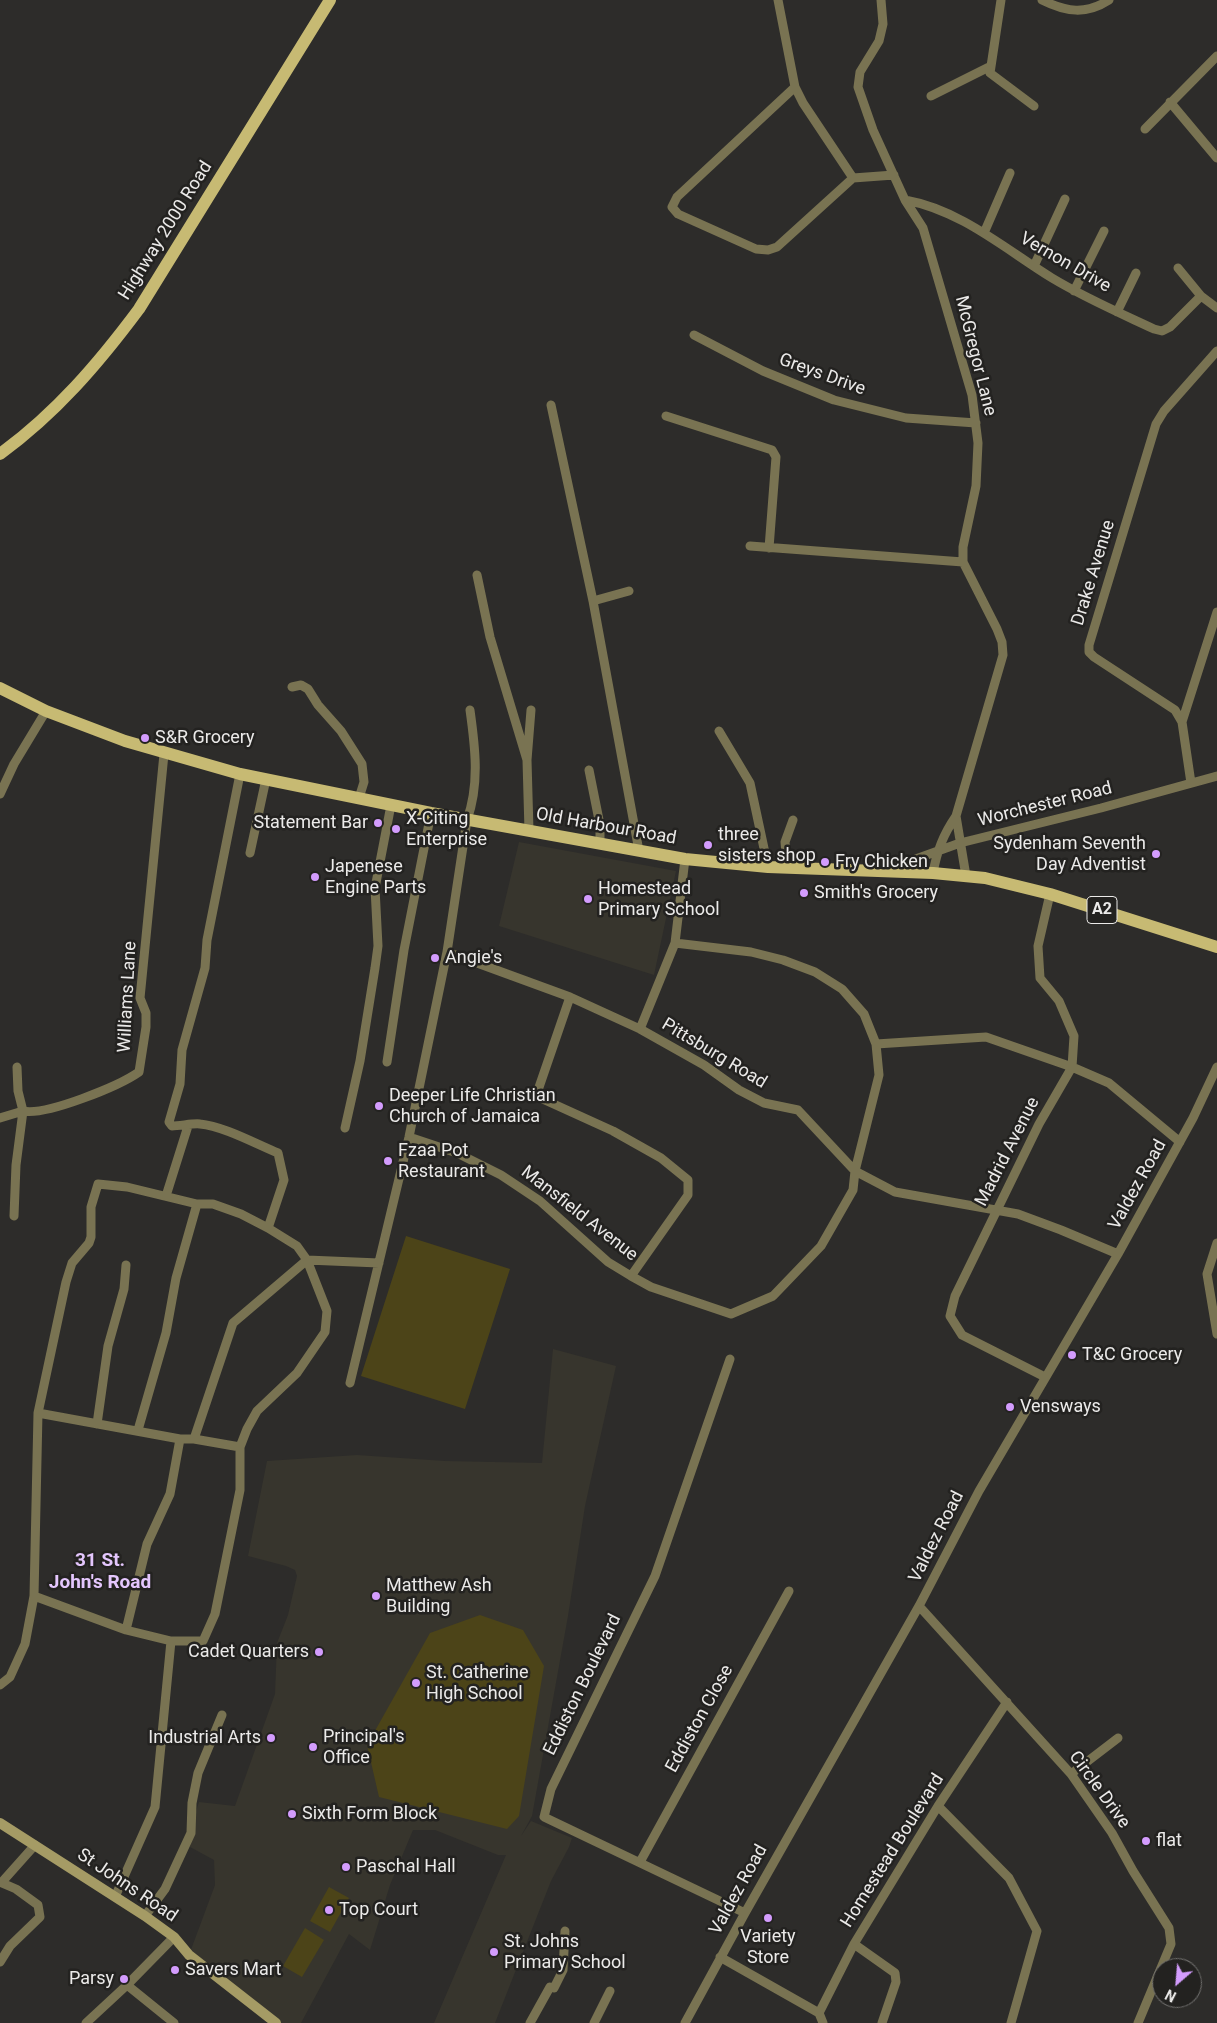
<!DOCTYPE html>
<style>
body{margin:0}
#map{position:relative;width:1217px;height:2023px;overflow:hidden;background:#2d2c2a;font-family:Roboto,sans-serif}
canvas{display:block}
.north{position:absolute;left:1152px;top:1958px;width:50px;height:50px;box-sizing:border-box;background:#232220;border:1px solid #737270;border-radius:50%;rotate:207deg;font-size:14px;font-weight:700;line-height:20px;text-align:center;color:#ebeae9}
.north::after{content:'';display:block;margin:auto;width:18px;height:22px;background:#d39cfd;clip-path:polygon(50% 0,100% 100%,50% 72%,0 100%)}
</style>
<div id="map">
<canvas width="1217" height="2023"></canvas>
<div class="north">N</div>
</div>
<script>
const g = document.querySelector('canvas').getContext('2d');
g.lineJoin = 'round';
function paint(path, color) {
  g.fillStyle = color;
  g.fill(path, 'evenodd');
}
function stroke(path, color, width, dash) {
  g.strokeStyle = color;
  g.lineWidth = width;
  g.lineCap = dash ? 'butt' : 'round';
  g.setLineDash(dash || []);
  g.stroke(path);
}
function drawText(font, color, halo, rows, align = 'center') {
  g.font = font + ' Roboto,sans-serif';
  g.lineWidth = 5;
  g.setLineDash([]);
  g.textBaseline = 'middle';
  g.strokeStyle = halo;
  g.fillStyle = color;
  for (const [text, x, y, turn = 0] of rows) {
    g.save();
    g.translate(x, y);
    g.rotate((+turn || 0) * Math.PI / 180);
    g.textAlign = isNaN(turn) ? turn : align;
    if (halo) g.strokeText(text, 0, 0);
    g.fillText(text, 0, 0);
    g.restore();
  }
}
paint(new Path2D(`
 M 519,842 L 676,871 L 654,975 L 499,926 Z
 M 553,1349 L 616,1366 L 585,1506 L 568,1616 L 532,1816 L 521,1836 L 531,1821 L 572,1838 L 569,1847 L 551,1881 L 495,2023 L 434,2023 L 506,1855 L 498,1855 L 435,1830 L 413,1830 L 390,1885 L 370,1950 L 349,1934 L 301,2023 L 276,2023 L 189,1955 L 215,1885 L 214,1860 L 190,1847 L 191,1827 L 199,1802 L 235,1806 L 275,1694 L 277,1643 L 288,1615 L 297,1576 L 295,1570 L 286,1566 L 248,1556 L 267,1461 L 357,1455 L 445,1461 L 542,1463 Z`), '#37352d');
paint(new Path2D(`
 M 406,1236 L 510,1269 L 465,1409 L 361,1376 Z
 M 480,1615 L 523,1630 L 544,1666 L 519,1816 L 507,1829 L 379,1797 L 367,1745 L 430,1633 Z
 M 329,1887 L 349,1898 L 330,1932 L 310,1921 Z
 M 305,1928 L 324,1940 L 302,1977 L 283,1966 Z`), '#4c4418');
stroke(new Path2D(`
 M 778,0 L 795,87 L 803,103 L 853,178 L 894,175
 M 881,0 L 883,24 L 879,41 L 860,72 L 858,87 L 873,130 L 905,200 L 923,228 L 972,395 L 978,443 L 976,486 L 963,547 L 963,562 L 997,629 L 1002,642 L 1003,655 L 956,816 C 943,835 937,851 933,873
 M 1001,0 L 990,73 L 1034,106
 M 1042,0 C 1066,12 1086,15 1109,0
 M 795,87 L 677,197 L 672,207 L 678,214 L 756,249 L 768,250 L 777,247 L 853,178
 M 931,96 L 991,66
 M 1170,102 L 1217,158
 M 1145,129 L 1217,56
 M 905,200 C 961,210 1005,249 1052,278 C 1085,298 1120,313 1154,329 L 1162,331 L 1170,327 L 1201,296
 M 984,233 L 1010,173
 M 1034,266 L 1065,199
 M 1178,268 L 1201,296 L 1217,308
 M 1074,291 L 1104,231
 M 1117,312 L 1136,273
 M 694,335 L 763,371 L 834,400 L 906,418 L 976,423
 M 551,405 L 593,601 L 639,851
 M 666,416 L 772,450 L 776,457 L 769,548
 M 750,546 L 963,562
 M 477,575 L 490,637 L 527,760
 M 593,601 L 629,591
 M 292,687 L 301,685 L 308,689 L 318,705 L 341,731 L 362,764 L 364,782 L 359,798
 M 1182,722 L 1217,612
 M 719,731 L 750,783 L 768,867
 M 589,770 L 600,825 L 600,844
 M 1191,783 L 1182,722 L 1175,710 L 1094,657 L 1089,652 L 1089,645 L 1156,424 L 1164,411 L 1217,351
 M 0,794 L 14,764 L 46,711
 M 956,816 L 966,876
 M 529,831 L 527,760 L 531,710
 M 250,853 L 266,779
 M 787,868 L 785,842 L 793,820
 M 888,869 L 960,843 L 1101,808 L 1217,776
 M 447,952 L 570,997 L 640,1029 L 704,1065 L 739,1090 L 764,1103 L 798,1110 L 855,1171 L 895,1192 L 1018,1214 L 1061,1230 L 1118,1254
 M 570,997 L 536,1096 L 613,1131 L 661,1158 L 688,1180 L 688,1195 L 631,1276
 M 640,1029 L 675,943 L 685,859
 M 876,1044 L 986,1037 L 1072,1067 L 1109,1083 L 1180,1142
 M 387,1062 L 404,950 L 431,813
 M 0,1118 L 23,1111 L 18,1091 L 17,1067
 M 345,1128 L 360,1061 L 375,968 L 378,946 L 375,888 L 391,805
 M 409,1137 L 457,1153 L 501,1175 L 540,1201 L 608,1262 L 631,1276 L 651,1287 L 731,1314 L 773,1296 L 821,1246 L 853,1190 L 855,1171 L 879,1075 L 876,1044 L 864,1014 L 842,989 L 815,972 L 783,960 L 751,952 L 675,943
 M 166,1196 L 188,1126
 M 14,1216 L 16,1165 L 23,1111 C 46,1116 119,1086 139,1072 L 146,1027 L 146,1013 L 140,998 L 164,754
 M 1217,1243 L 1207,1274 L 1217,1334
 M 730,1359 L 655,1576 L 551,1789 L 544,1817 L 745,1913
 M 1045,1377 L 962,1335 L 950,1316 L 955,1296 L 1039,1124 L 1072,1067 L 1074,1036 L 1059,1001 L 1040,978 L 1038,946 L 1050,894
 M 350,1383 L 409,1137 L 447,952 L 467,820 C 480,784 475,746 470,710
 M 38,1413 L 180,1439 L 194,1439 L 233,1323 L 307,1260 L 379,1263
 M 97,1424 L 108,1346 L 124,1289 L 126,1265
 M 138,1430 L 166,1333 L 176,1278 L 197,1204
 M 194,1439 L 240,1447
 M 34,1596 L 126,1630 L 171,1641 L 203,1641 L 215,1614 L 240,1490 L 240,1447 L 247,1429 L 257,1411 L 297,1373 L 325,1332 L 327,1311 L 307,1260 L 297,1246 L 268,1228 L 284,1180 L 278,1153 C 256,1144 223,1126 200,1124 C 194,1123 180,1126 172,1126 L 169,1122 L 180,1084 L 182,1050 L 205,968 L 207,940 L 240,774
 M 919,1606 L 1071,1774 L 1112,1833 L 1133,1871 L 1169,1928 L 1171,1944 L 1138,2023
 M 126,1630 L 147,1544 L 170,1494 L 180,1439
 M 0,1685 L 10,1677 L 25,1644 L 34,1596 L 38,1413 L 66,1282 L 72,1263 L 89,1243 L 91,1237 L 91,1207 L 98,1184 L 127,1187 L 197,1204 L 213,1204 L 241,1214 L 268,1228
 M 1071,1774 L 1118,1738
 M 938,1806 L 1009,1878 L 1037,1931 L 1011,2023
 M 640,1862 L 789,1591
 M 0,1882 L 16,1889 L 38,1905 L 40,1917 L 10,1946 L 0,1962
 M 2,1882 L 35,1845
 M 115,1897 L 155,1807 L 171,1641
 M 145,1916 L 165,1889 L 191,1833 L 192,1803 L 198,1773 L 222,1715
 M 854,1944 L 895,1973 L 896,1982 L 882,2023
 M 720,1957 L 819,2013
 M 127,1985 L 174,2023
 M 86,2023 L 127,1985 L 174,1937
 M 530,2023 L 550,1987 L 554,1988 L 563,1970 L 565,1931
 M 594,2023 L 610,1991
 M 685,2023 L 745,1913 L 919,1606 L 979,1491 L 1118,1254 L 1193,1118 L 1217,1067
 M 823,2023 L 819,2013 L 854,1944 L 938,1806 L 1007,1702`), '#797352', 9);
stroke(new Path2D(`
 M 0,1823 L 145,1916 L 174,1937 L 189,1955 L 276,2023`), '#a59b65', 10);
stroke(new Path2D(`
 M 0,454 C 56,413 98,364 139,309 L 330,0
 M 0,688 L 46,711 L 125,741 L 240,774 L 431,813 L 685,859 L 768,867 L 933,873 L 985,878 L 1050,894 L 1217,947`), '#c7ba73', 12);
for (const [x, y, r, color] of [
 [145,738,5,"#d39cfd"],
 [378,823,5,"#d39cfd"],
 [396,829,5,"#d39cfd"],
 [708,845,5,"#d39cfd"],
 [1156,854,5,"#d39cfd"],
 [825,862,5,"#d39cfd"],
 [315,877,5,"#d39cfd"],
 [804,893,5,"#d39cfd"],
 [588,899,5,"#d39cfd"],
 [435,958,5,"#d39cfd"],
 [379,1106,5,"#d39cfd"],
 [388,1161,5,"#d39cfd"],
 [1072,1355,5,"#d39cfd"],
 [1010,1407,5,"#d39cfd"],
 [376,1596,5,"#d39cfd"],
 [319,1652,5,"#d39cfd"],
 [416,1683,5,"#d39cfd"],
 [271,1738,5,"#d39cfd"],
 [313,1747,5,"#d39cfd"],
 [292,1814,5,"#d39cfd"],
 [1146,1841,5,"#d39cfd"],
 [346,1867,5,"#d39cfd"],
 [329,1910,5,"#d39cfd"],
 [768,1918,5,"#d39cfd"],
 [494,1952,5,"#d39cfd"],
 [175,1970,5,"#d39cfd"],
 [124,1979,5,"#d39cfd"]
]) {
  const dot = new Path2D();
  dot.arc(x, y, r, 0, 2 * Math.PI);
  g.fillStyle = color;
  g.fill(dot);
  stroke(dot, '#232220', 2);
}
for (const [x, y, w] of [
 [1102,910,30]
]) {
  const box = new Path2D();
  box.roundRect(x - w / 2, y - 13.5, w, 27, 4);
  g.fillStyle = '#232220';
  g.fill(box);
  stroke(box, '#ebeae9', 1);
}
drawText('bold 16px', '#ebeae9', null, [
 ["A2",1102,910]
]);
drawText('18px', '#ebeae9', '#232220', [
 ["Highway 2000 Road",166,231,-58],
 ["Vernon Drive",1065,263,30],
 ["McGregor Lane",975,356,76],
 ["Greys Drive",822,375,20],
 ["Drake Avenue",1094,573,-73],
 ["Worchester Road",1045,805,-14],
 ["Old Harbour Road",606,827,10],
 ["Williams Lane",128,997,-87],
 ["Pittsburg Road",714,1054,31],
 ["Madrid Avenue",1008,1152,-63],
 ["Valdez Road",1138,1185,-61],
 ["Mansfield Avenue",579,1214,38],
 ["Valdez Road",937,1537,-63],
 ["Eddiston Boulevard",583,1685,-64],
 ["Eddiston Close",700,1719,-61],
 ["Circle Drive",1099,1790,54],
 ["Homestead Boulevard",893,1851,-58],
 ["St Johns Road",127,1886,34],
 ["Valdez Road",739,1890,-61]
]);
drawText('18px', '#ebeae9', '#232220', [
 ["S&R Grocery",155,738],
 ["X-Citing",406,819],
 ["Enterprise",406,840],
 ["Statement Bar",368,823,"right"],
 ["three",718,835],
 ["sisters shop",718,856],
 ["Sydenham Seventh",1146,844,"right"],
 ["Day Adventist",1146,865,"right"],
 ["Fry Chicken",835,862],
 ["Japenese",325,867],
 ["Engine Parts",325,888],
 ["Homestead",598,889],
 ["Primary School",598,910],
 ["Smith's Grocery",814,893],
 ["Angie's",445,958],
 ["Deeper Life Christian",389,1096],
 ["Church of Jamaica",389,1117],
 ["Fzaa Pot",398,1151],
 ["Restaurant",398,1172],
 ["T&C Grocery",1082,1355],
 ["Vensways",1020,1407],
 ["Matthew Ash",386,1586],
 ["Building",386,1607],
 ["Cadet Quarters",309,1652,"right"],
 ["St. Catherine",426,1673],
 ["High School",426,1694],
 ["Principal's",323,1737],
 ["Office",323,1758],
 ["Industrial Arts",261,1738,"right"],
 ["Sixth Form Block",302,1814],
 ["flat",1156,1841],
 ["Paschal Hall",356,1867],
 ["Top Court",339,1910],
 ["Variety",768,1937,"center"],
 ["Store",768,1958,"center"],
 ["St. Johns",504,1942],
 ["Primary School",504,1963],
 ["Savers Mart",185,1970],
 ["Parsy",114,1979,"right"]
], 'left');
drawText('bold 19px', '#e4c6fd', '#232220', [
 ["31 St.",100,1561],
 ["John's Road",100,1583]
]);
</script>
